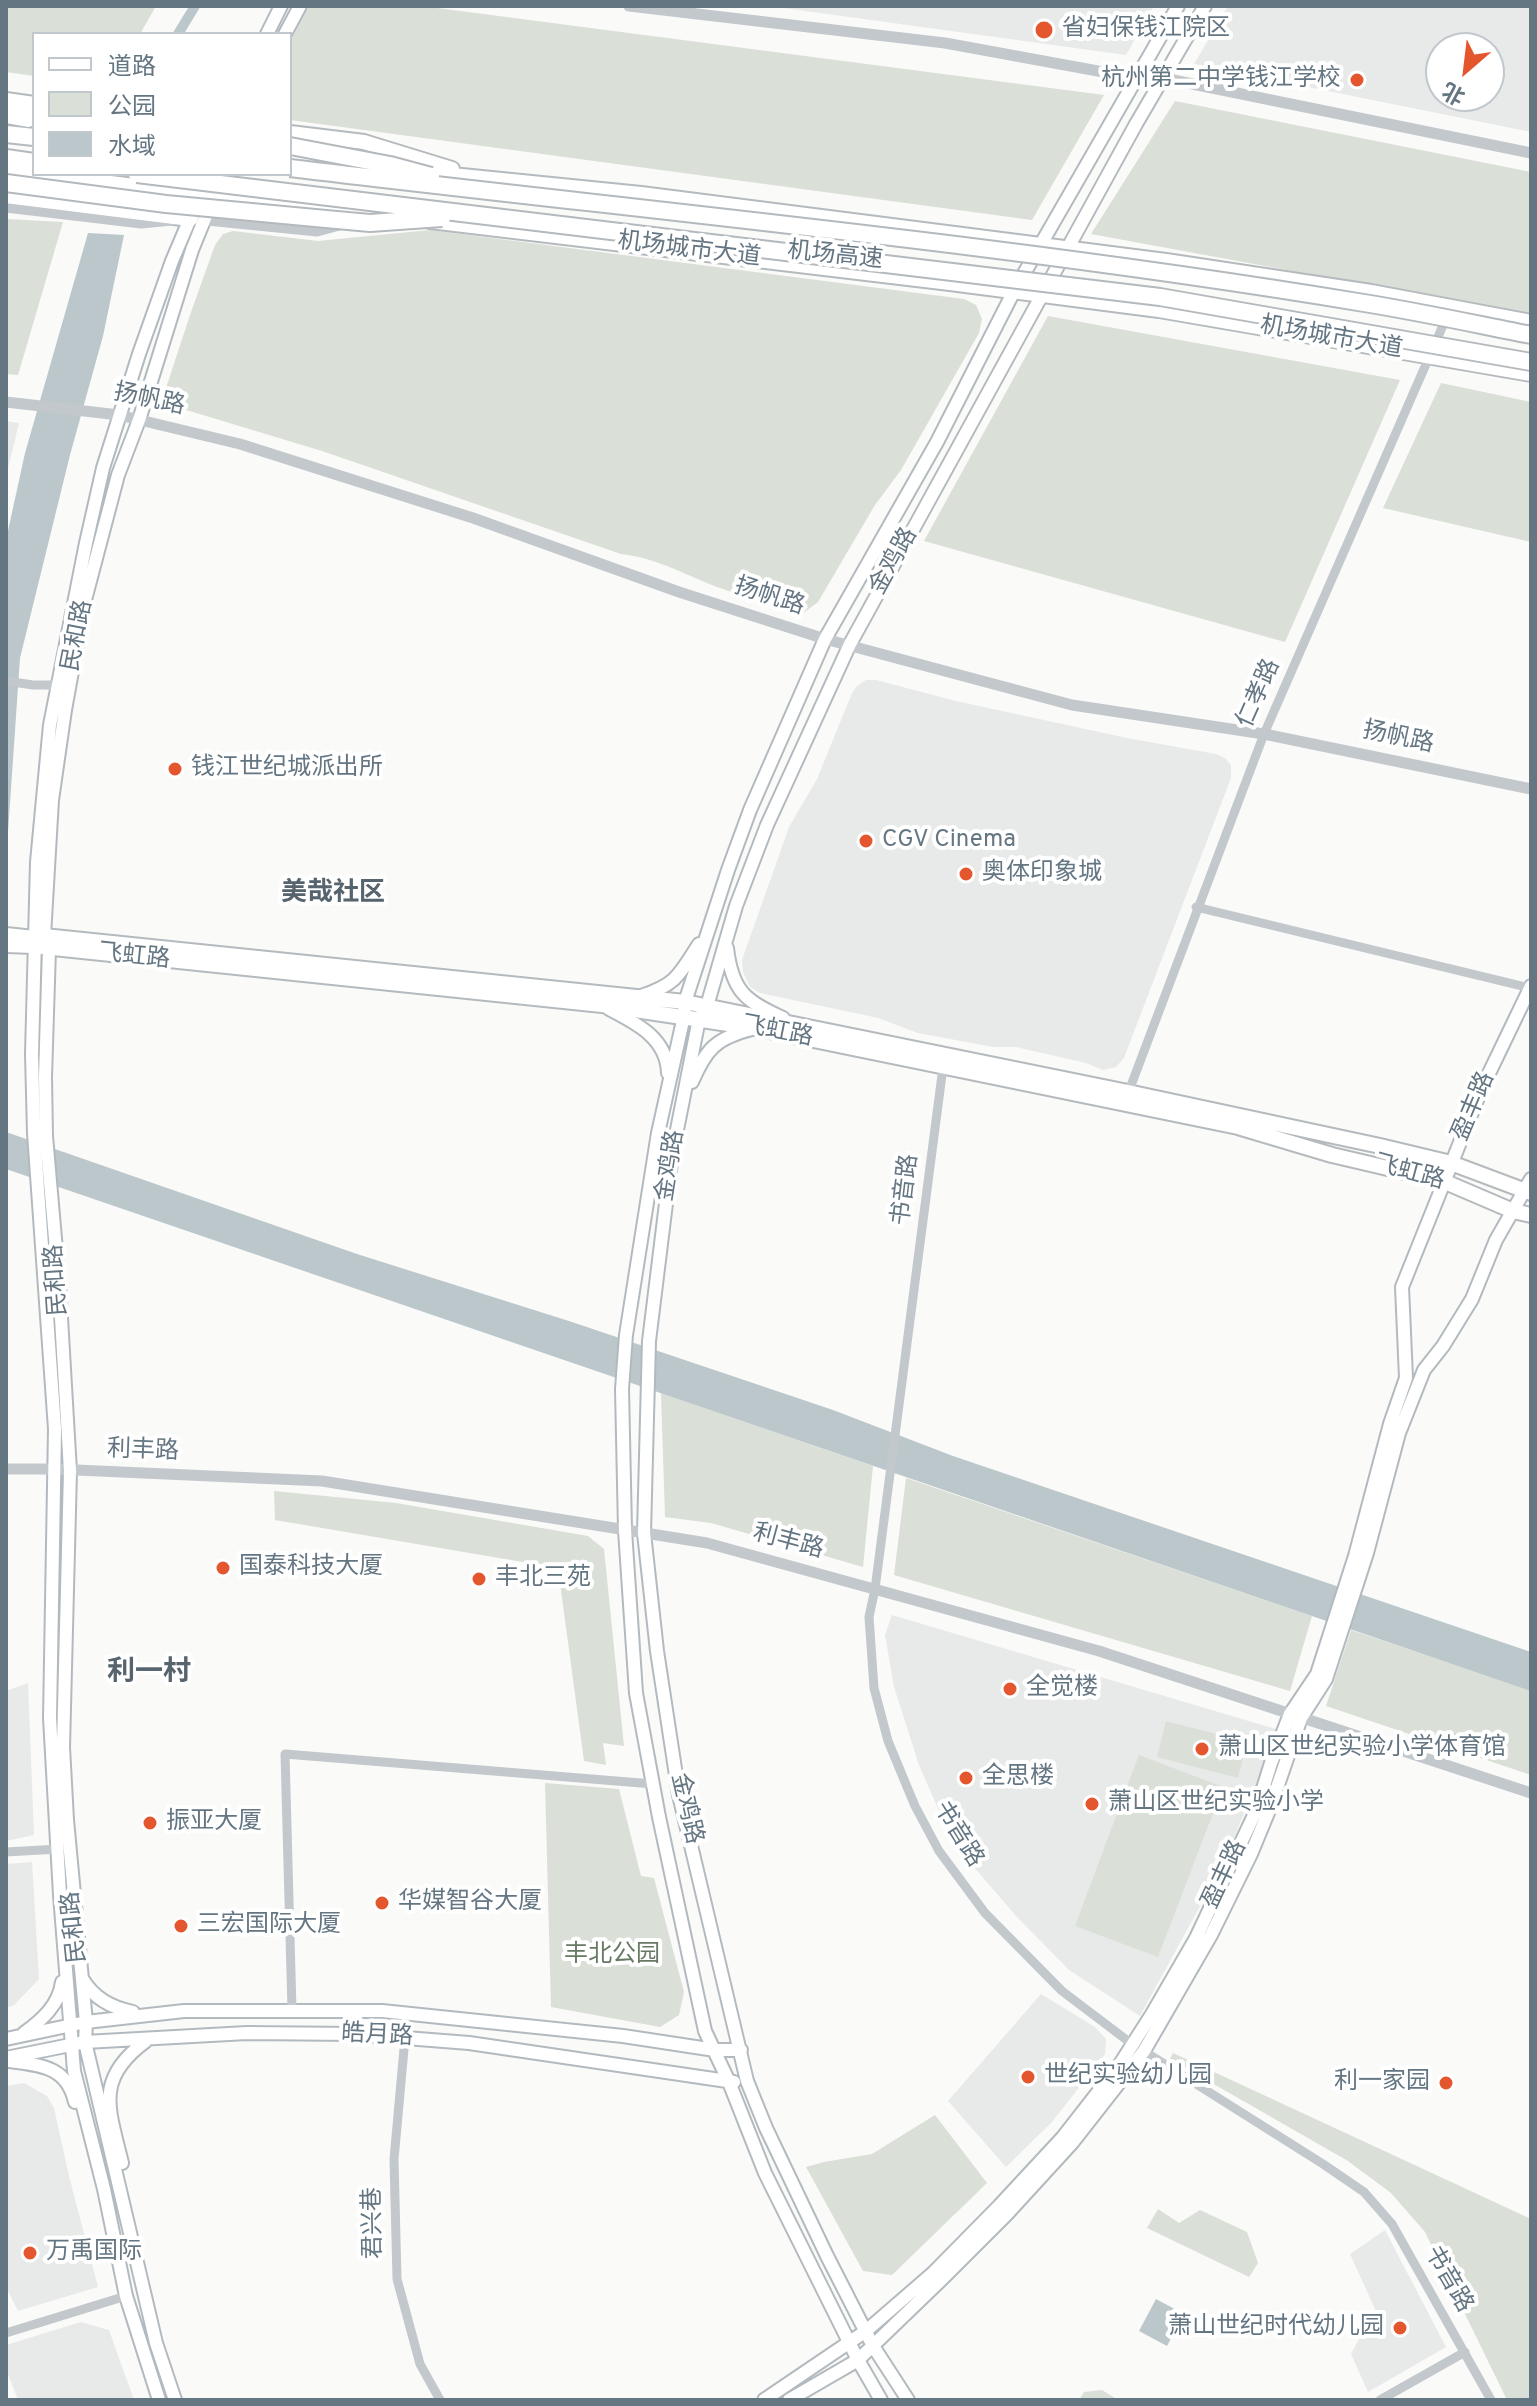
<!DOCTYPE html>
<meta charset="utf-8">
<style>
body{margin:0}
#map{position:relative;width:1537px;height:2406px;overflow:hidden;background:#fafaf8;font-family:Overpass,"Noto Sans SC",sans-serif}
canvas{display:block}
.frame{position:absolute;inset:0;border:8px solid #657683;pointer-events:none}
.legend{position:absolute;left:32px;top:32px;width:260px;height:144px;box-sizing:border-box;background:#fff;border:2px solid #c1c8cd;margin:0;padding:10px 14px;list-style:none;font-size:24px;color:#657683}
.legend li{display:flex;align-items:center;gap:16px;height:40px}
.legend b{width:40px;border:2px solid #c1c8cd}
.north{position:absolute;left:1425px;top:32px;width:80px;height:80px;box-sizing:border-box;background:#fff;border:2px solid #c1c8cd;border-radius:50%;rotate:208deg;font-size:22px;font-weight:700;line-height:32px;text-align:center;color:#657683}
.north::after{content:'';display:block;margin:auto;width:28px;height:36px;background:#e4572e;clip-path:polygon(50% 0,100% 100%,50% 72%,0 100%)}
</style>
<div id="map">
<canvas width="1537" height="2406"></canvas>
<div class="frame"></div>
<ul class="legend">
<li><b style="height:10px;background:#fff"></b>道路</li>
<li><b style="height:22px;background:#dadfd7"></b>公园</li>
<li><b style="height:22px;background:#bbc7cb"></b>水域</li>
</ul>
<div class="north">北</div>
</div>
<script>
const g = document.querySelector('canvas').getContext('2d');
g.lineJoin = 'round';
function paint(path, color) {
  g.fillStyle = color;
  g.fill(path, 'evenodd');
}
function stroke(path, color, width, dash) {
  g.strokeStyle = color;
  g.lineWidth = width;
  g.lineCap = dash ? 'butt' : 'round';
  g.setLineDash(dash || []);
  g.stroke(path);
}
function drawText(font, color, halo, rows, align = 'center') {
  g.font = font + ' Overpass,"Noto Sans SC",sans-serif';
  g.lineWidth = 8;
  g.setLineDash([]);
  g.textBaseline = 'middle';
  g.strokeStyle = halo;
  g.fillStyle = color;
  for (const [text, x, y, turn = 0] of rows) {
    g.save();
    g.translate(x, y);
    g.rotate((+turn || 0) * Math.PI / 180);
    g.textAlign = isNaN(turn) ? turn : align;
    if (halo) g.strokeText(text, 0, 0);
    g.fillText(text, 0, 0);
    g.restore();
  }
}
paint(new Path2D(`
 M 769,6 L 1154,6 L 1126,55 Z
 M 1228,6 L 1531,6 L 1531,132 L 1194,64 ZM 1441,48 L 1489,48 L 1489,96 L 1441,96 Z
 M 6,421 L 19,423 L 6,477 Z
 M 866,680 L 876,680 L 956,701 L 1127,738 L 1216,754 L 1225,758 L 1231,765 L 1231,778 L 1124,1058 L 1116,1067 L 1103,1070 L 1086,1063 L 1016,1047 L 993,1047 L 918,1033 L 878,1018 L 760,993 L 750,987 L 743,972 L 742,960 L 789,827 L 817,779 L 852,693 L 857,686 Z
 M 892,1615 L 1279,1730 L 1222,1866 L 1140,2016 L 1069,1970 L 1017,1917 L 953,1843 L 919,1765 L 894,1687 L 885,1635 Z
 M 28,1683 L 34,1835 L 6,1841 L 6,1691 Z
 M 32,1862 L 39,1979 L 14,2005 L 6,2008 L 6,1864 Z
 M 1041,1994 L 1095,2027 L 1106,2039 L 1105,2054 L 1052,2122 L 1006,2167 L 948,2101 Z
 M 24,2083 L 47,2096 L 54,2108 L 69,2176 L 98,2287 L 18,2311 L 6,2287 L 6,2086 Z
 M 1385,2230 L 1446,2347 L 1368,2392 L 1351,2354 L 1375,2309 L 1350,2254 Z
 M 81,2322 L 109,2330 L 134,2400 L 18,2400 L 6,2369 L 6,2345 Z`), '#e8e9e9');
paint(new Path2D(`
 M 6,6 L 156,6 L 140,34 L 34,34 L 34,76 L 6,72 Z
 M 309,6 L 422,6 L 1104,95 L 1032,220 L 290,120 L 290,42 Z
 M 1175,101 L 1531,172 L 1531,315 L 1091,234 Z
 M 6,219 L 63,222 L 18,375 L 6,374 Z
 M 430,230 L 964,299 L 976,305 L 982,319 L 979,333 L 901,470 L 875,505 L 818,602 L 802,614 C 776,607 749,599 723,589 C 688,577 659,558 621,554 L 322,451 L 173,406 L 167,400 L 165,391 L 190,315 L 215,245 L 223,234 L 233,231 L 318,241 Z
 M 1048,316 L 1400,380 L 1285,642 L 924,541 Z
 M 1441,383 L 1531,402 L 1531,542 L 1383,508 Z
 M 661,1393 L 873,1466 L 863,1567 L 711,1523 L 665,1517 Z
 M 906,1478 L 1312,1616 L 1290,1691 L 894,1575 Z
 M 274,1491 L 396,1503 L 588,1536 L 604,1549 L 624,1746 L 603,1743 L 606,1765 L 584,1761 L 558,1568 L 275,1520 Z
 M 1351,1630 L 1531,1690 L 1531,1775 L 1326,1706 Z
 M 1166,1721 L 1247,1742 L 1238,1778 L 1157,1757 Z
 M 1139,1755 L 1223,1787 L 1158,1957 L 1075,1926 Z
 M 545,1783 L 619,1789 L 641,1876 L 654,1878 L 684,1992 L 679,2015 L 660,2027 L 551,2007 Z
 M 1173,2053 L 1531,2219 L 1531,2400 L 1507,2400 L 1425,2232 L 1391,2193 L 1348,2161 L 1170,2059 Z
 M 935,2115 L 987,2183 L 892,2275 L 863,2271 L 806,2167 L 824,2162 L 872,2154 Z
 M 1158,2209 L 1179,2223 L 1200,2210 L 1247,2232 L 1258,2263 L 1249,2277 L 1147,2228 Z
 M 1102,2390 L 1118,2400 L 1079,2400 L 1084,2392 Z`), '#dadfd7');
paint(new Path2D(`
 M 88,233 L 124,235 L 103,336 L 70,455 L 20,658 L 6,861 L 6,540 L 25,453 Z
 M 6,1132 L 357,1254 L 572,1322 L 833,1410 L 953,1456 L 1531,1652 L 1531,1691 L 6,1169 Z
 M 1156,2299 L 1184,2314 L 1167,2346 L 1139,2331 Z`), '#bbc7cb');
stroke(new Path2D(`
 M 178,34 L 195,6`), '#bbc7cb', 10);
const secondary = new Path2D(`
 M 267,34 L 281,6
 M 285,34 L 300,6
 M 727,948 C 732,991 745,1001 783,1018
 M 641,996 C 677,984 679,975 699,944
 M 609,1009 C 636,1023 667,1038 668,1073
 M 692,1082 C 706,1049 716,1038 752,1029
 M 83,1980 C 94,1998 112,2008 133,2012
 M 24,2033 C 42,2020 59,2005 62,1982
 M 6,2039 L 86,2022 L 184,2011 L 382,2011 L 623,2036 L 715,2050 L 741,2050
 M 6,2058 L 85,2042 L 247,2033 L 355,2034 L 469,2043 L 734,2082
 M 9,2061 C 40,2065 67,2066 75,2102
 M 122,2163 C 109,2109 94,2079 146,2041
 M 159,2400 L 126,2296 L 104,2189 L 74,2071 L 60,1895 L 50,1718 L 55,1429 L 34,1133 L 32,1054 L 37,862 L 50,725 L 86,543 L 103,468 L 139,354 L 172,261 L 192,214
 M 175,2400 L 156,2343 L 85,2042 L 86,2022 L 67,1820 L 63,1747 L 70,1471 L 59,1284 L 46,1136 L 45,1077 L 49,949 L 44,936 L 52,800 L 65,710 L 85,600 L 118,475 L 139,420 L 192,250 L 223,174
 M 764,2400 L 866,2331 L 933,2273 L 999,2206 L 1063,2137 L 1120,2064 L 1152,2014 L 1196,1938 L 1256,1811 L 1271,1763 L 1290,1714 L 1317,1674 L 1355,1556 L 1390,1424 L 1406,1378 L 1402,1287 L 1481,1090 L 1531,986
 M 789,2400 L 858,2360 L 942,2279 L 1007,2214 L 1072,2143 L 1144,2051 L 1211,1935 L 1251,1854 L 1270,1808 L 1301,1718 L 1326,1679 L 1367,1553 L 1399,1433 L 1424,1370 L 1443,1346 L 1472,1299 L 1496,1240 L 1531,1179
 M 881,2400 L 858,2360 L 765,2173 L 729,2082 L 705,2031 L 659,1817 L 636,1693 L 625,1530 L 622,1389 L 626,1335 L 658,1133 L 684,1016 L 685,1002 L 728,870 L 750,810 L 825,639 L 937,442 L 1014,291 L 1178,6
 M 908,2400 L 873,2346 L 827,2256 L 766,2128 L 747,2081 L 679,1795 L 657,1651 L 644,1533 L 649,1341 L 672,1155 L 699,1019 L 707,1006 L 736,906 L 767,825 L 850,644 L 1136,124 L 1205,6`);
const primary = new Path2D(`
 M 290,133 L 364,142 L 452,169
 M 290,156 L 330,161
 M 6,171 L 34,174
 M 422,172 L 641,194 L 1166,261 L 1371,292 L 1531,322
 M 35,174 L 394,217
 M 430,221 L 950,283 L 1159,310 L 1531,374
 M 6,935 L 34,938 L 44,936 L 685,1002 L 1128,1092 L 1380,1146 L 1451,1163 L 1531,1193
 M 6,945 L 34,946 L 602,1005 L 755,1028 L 1238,1127 L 1332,1155 L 1443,1181 L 1513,1211 L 1531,1215`);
const motorway = new Path2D(`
 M 6,101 L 34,105
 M 6,115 L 28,119
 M 6,134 L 34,137
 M 6,158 L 34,162
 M 6,195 L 190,218`);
stroke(secondary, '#b3babf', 16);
stroke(primary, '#b5babe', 18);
stroke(motorway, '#b4b9bd', 20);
stroke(new Path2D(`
 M 6,681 L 33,685 L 58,685
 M 1196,907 L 1530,988
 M 943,1067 L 875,1589 L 869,1617 L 874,1688 L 888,1741 L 915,1806 L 939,1851 L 985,1913 L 1062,1991 L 1128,2041 L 1323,2164 L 1364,2192 L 1392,2224 L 1491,2400
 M 1127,1096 L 1264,734 L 1448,314
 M 6,1852 L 59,1849
 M 292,2010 L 285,1754 L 653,1784
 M 405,2038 L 394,2159 L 397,2279 L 420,2364 L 440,2400
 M 6,2333 L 126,2296
 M 1380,2400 L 1465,2352`), '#c3c8cc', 9);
stroke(new Path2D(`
 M 629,6 L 945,43 L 1136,78 L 1163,78 L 1531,153
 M 6,207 L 141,223 L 172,220
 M 197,219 L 317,231 L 343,224
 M 6,402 L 119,415 L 240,444 L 473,518 L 679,592 L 825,639 L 1072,705 L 1264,734 L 1531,789
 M 6,1469 L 54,1469 L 322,1481 L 707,1543 L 1099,1651 L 1531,1793`), '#c3c8cc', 11);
stroke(secondary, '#fff', 12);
stroke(primary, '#fff', 14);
stroke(motorway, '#fff', 16);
const motorwayBridge = new Path2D(`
 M 290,146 L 390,165 L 431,176
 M 290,168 C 648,211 1008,244 1364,303 C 1420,312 1475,324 1531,335
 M 137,174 L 1160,297 L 1531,362
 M 6,183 L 166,204 L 326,219 L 370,223 L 442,218`);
stroke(motorwayBridge, '#b4b9bd', 20, []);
stroke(motorwayBridge, '#fff', 16);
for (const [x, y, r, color] of [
 [1044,30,10,"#e4572e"],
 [1357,80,8,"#e4572e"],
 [175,769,8,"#e4572e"],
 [866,841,8,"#e4572e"],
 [966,874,8,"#e4572e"],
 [223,1568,8,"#e4572e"],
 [479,1579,8,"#e4572e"],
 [1010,1689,8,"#e4572e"],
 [1202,1749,8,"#e4572e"],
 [966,1778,8,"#e4572e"],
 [1092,1804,8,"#e4572e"],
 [150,1823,8,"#e4572e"],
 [382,1903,8,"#e4572e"],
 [181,1926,8,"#e4572e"],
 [1028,2077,8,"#e4572e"],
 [1446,2083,8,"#e4572e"],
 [30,2253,8,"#e4572e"],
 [1400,2328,8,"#e4572e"]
]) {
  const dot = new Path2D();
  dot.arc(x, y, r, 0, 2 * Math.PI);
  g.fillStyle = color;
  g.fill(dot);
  stroke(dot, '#fff', 3);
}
drawText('24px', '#657683', '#fff', [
 ["省妇保钱江院区",1062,30],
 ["杭州第二中学钱江学校",1341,80,"right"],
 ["钱江世纪城派出所",191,769],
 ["CGV Cinema",882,841],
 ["奥体印象城",982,874],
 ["国泰科技大厦",239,1568],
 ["丰北三苑",495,1579],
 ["全觉楼",1026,1689],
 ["萧山区世纪实验小学体育馆",1218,1749],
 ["全思楼",982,1778],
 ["萧山区世纪实验小学",1108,1804],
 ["振亚大厦",166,1823],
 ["华媒智谷大厦",398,1903],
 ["三宏国际大厦",197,1926],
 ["世纪实验幼儿园",1044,2077],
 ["利一家园",1430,2083,"right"],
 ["万禹国际",46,2253],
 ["萧山世纪时代幼儿园",1384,2328,"right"]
], 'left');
drawText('24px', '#657683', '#fff', [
 ["机场城市大道",689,251,7],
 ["机场高速",835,257,6],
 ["机场城市大道",1331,339,10],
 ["扬帆路",149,401,12],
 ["金鸡路",895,562,-61],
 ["扬帆路",769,598,18],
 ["民和路",79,636,-79],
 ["仁孝路",1260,694,-66],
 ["扬帆路",1398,739,12],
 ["飞虹路",134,958,6],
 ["飞虹路",777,1033,11],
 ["盈丰路",1475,1107,-67],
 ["金鸡路",672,1166,-81],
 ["飞虹路",1409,1174,15],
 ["书音路",907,1190,-83],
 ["民和路",58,1280,-94],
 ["利丰路",143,1452,2],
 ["利丰路",788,1543,15],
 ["金鸡路",685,1809,77],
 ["书音路",957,1835,58],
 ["盈丰路",1226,1875,-65],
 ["民和路",76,1927,-96],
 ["皓月路",377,2037,3],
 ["君兴巷",375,2223,-91],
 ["书音路",1447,2280,60]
]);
drawText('24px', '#687a64', '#fff', [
 ["丰北公园",612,1956]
]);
drawText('bold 26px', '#57646e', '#fff', [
 ["美哉社区",333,895]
]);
drawText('bold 28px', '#57646e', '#fff', [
 ["利一村",149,1674]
]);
</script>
